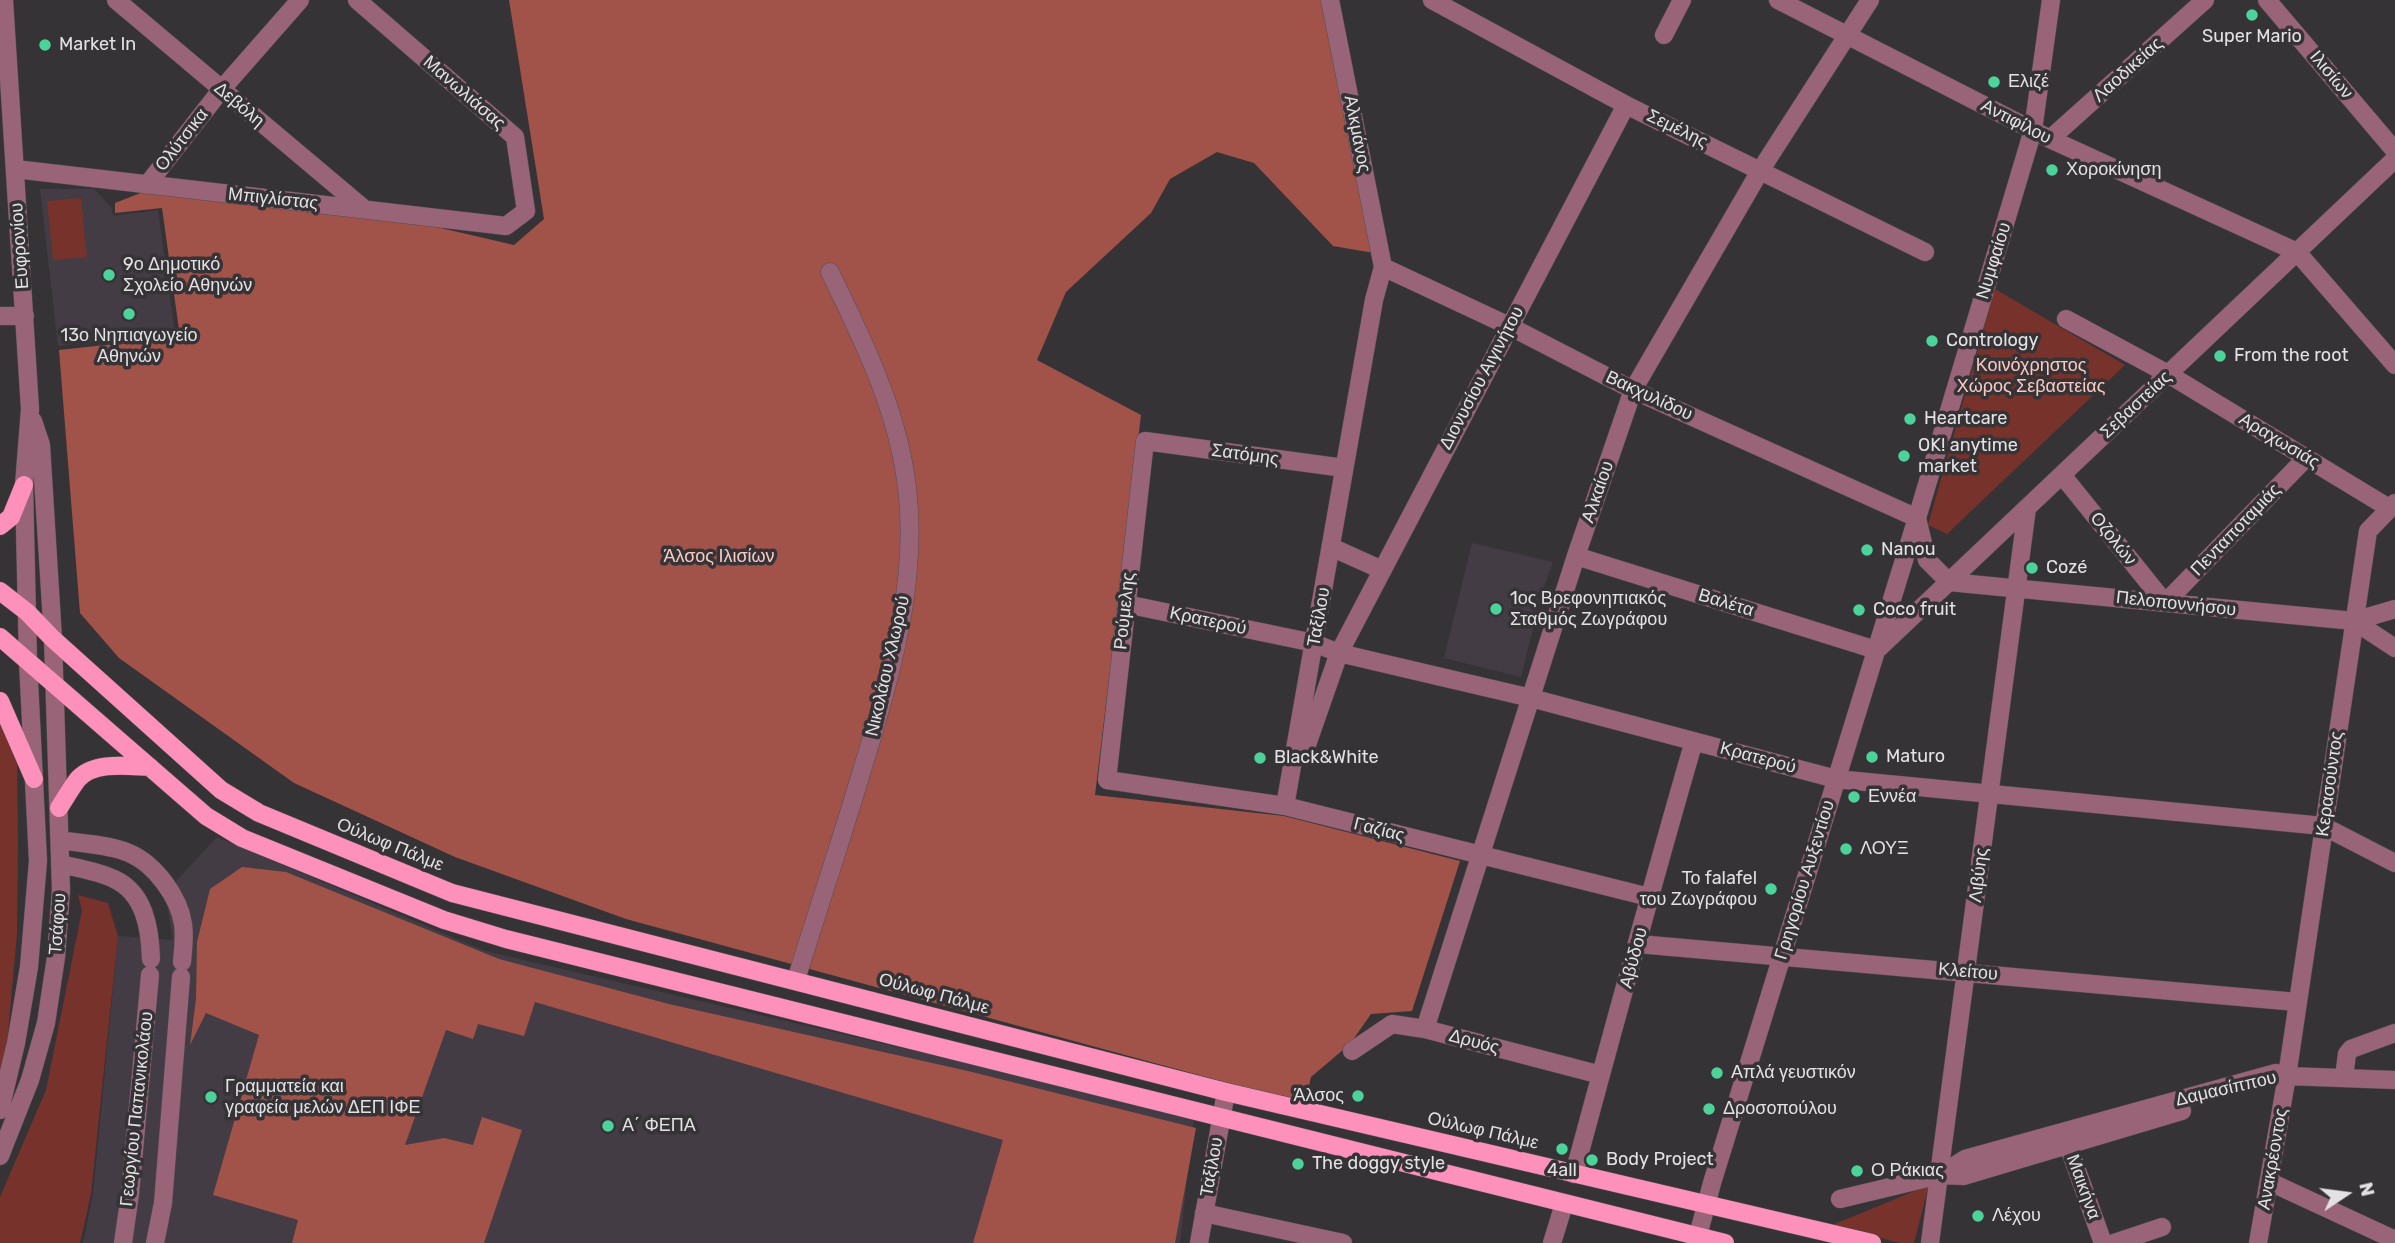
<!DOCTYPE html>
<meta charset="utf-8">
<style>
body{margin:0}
#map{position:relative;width:2395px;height:1243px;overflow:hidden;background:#363336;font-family:Rubik,sans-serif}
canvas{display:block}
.north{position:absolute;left:2311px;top:1159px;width:70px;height:70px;-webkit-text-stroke:5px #363336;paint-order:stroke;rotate:77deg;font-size:19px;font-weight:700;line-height:28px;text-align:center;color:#e3e1e3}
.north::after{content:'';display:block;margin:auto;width:24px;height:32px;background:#e3e1e3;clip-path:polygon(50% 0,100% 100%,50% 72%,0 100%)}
</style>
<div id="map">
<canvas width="2395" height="1243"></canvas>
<div class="north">N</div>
</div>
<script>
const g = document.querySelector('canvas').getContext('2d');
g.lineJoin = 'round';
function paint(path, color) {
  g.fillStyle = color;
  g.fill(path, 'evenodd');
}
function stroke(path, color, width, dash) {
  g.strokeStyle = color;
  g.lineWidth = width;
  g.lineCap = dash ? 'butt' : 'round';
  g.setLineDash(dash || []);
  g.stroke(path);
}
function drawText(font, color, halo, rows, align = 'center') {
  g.font = font + ' Rubik,sans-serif';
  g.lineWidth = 7;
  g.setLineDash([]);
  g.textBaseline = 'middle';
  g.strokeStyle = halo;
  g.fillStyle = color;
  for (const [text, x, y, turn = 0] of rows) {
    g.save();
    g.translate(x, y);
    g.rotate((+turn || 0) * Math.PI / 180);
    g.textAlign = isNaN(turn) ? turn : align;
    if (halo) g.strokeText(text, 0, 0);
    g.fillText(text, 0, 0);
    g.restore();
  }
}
paint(new Path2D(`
 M 40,189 L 94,189 L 111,207 L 113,216 L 158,210 L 175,333 L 58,346 Z
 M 1472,543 L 1553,562 L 1542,592 L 1521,677 L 1444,658 Z
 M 217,837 L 485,951 L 1194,1116 L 1180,1243 L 83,1243 L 93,1194 L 118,936 L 173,940 L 165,893 Z`), '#433c44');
paint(new Path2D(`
 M 81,198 L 87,257 L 53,260 L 47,201 Z
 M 1995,289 L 2125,365 L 1947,534 L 1928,525 Z
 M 0,719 L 17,762 L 18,844 L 17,934 L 5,1066 L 0,1088 Z
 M 78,895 L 108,903 L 118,936 L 91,1194 L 80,1243 L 0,1243 L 0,1197 L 46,1090 L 82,910 Z
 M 1929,1185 L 1914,1243 L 1901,1243 L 1830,1226 Z`), '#76322b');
paint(new Path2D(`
 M 509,0 L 1321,0 L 1374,253 L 1333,246 L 1254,163 L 1217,152 L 1170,179 L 1151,213 L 1066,292 L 1037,360 L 1141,415 L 1095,795 L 1284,816 L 1460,861 L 1412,1011 L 1371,1014 L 1350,1044 L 1311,1077 L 1305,1104 L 626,919 L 455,857 L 294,783 L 119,658 L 80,613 L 59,350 L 180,337 L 162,208 L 115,213 L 115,203 L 143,192 L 372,212 L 514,245 L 544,219 Z
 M 242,867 L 286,872 L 499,959 L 669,1004 L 968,1071 L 1196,1128 L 1175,1243 L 973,1243 L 1003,1140 L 535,1002 L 524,1036 L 478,1024 L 473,1039 L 446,1030 L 405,1145 L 444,1138 L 473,1145 L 482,1117 L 522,1130 L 484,1243 L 292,1243 L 298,1220 L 213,1195 L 259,1035 L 206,1013 L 190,1045 L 196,999 L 197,942 L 210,889 Z`), '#a15249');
const minor = new Path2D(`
 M 116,0 L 363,208
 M 1432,0 L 1626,105 L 1925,252
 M 1778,0 L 2050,139 L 2297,252 L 2395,365
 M 2267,0 L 2395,151
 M 1664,35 L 1682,0
 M 2050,139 L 2205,0
 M 15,169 L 506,226 L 526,211 L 515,137 L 357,0
 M 147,185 L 221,90 L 300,0
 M 1383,267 L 1509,326 L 1633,390 L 1917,518
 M 0,316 L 25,316
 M 2066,319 L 2168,374 L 2389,508
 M 1344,468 L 1145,441 L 1107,780 L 1285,806 L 1649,897
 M 2062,475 L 2165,603 L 2306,458
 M 1917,518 L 1927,560 L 1949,582 L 2354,621 L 2395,648
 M 1331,547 L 1382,570
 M 1576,556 L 1876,650
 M 1126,604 L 1314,643 L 1339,653 L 1531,698 L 1836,779 L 2323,826 L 2395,863
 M 2354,621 L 2395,609
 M 1879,648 L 2395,159
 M 1303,756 L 1339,653 L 1626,105
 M 1285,806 L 1374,300 L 1383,267 L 1330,0
 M 60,840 C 82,844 108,844 129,853 C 155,864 179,897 183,924 C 185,936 183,950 182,962
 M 60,864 C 77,868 98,871 114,879 C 145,893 150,929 151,959
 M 1638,944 L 2297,1002
 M 796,980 C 818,909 842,838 863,767 C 891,675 920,578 906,480 C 896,407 862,338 830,272
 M 1425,1029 L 1576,556 L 1633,390 L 1760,171 L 1870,0
 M 1352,1051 L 1392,1024 L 1425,1029 L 1601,1075
 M 2344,1077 L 2347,1054 L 2351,1049 L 2395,1033
 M 0,1110 L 16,1043 L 29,967 L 38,861 L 28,661 L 24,485 L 30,409 L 4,0
 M 2064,1134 L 2103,1243
 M 0,1156 L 30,1080 L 46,1023 L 56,957 L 61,890 L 53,639 L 41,445 L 33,421
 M 1574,1174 C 1613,1030 1652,885 1694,741
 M 1940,1175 L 1965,1159 L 2276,1073 L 2287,1076 L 2395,1080
 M 2270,1182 L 2395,1240
 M 1840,1199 L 1940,1175 L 1964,1176 L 2182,1111
 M 1204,1213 L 1343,1243
 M 123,1243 L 130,1194 L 150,975
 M 155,1243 L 163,1203 L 181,977
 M 1199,1243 L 1226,1092
 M 1552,1243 L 1564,1204
 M 1696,1243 L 1712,1183 L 1917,518 L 2033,130 L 2051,0
 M 1930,1243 L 2027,508
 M 2114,1243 L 2162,1227
 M 2258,1243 L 2287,1076 L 2368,531 L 2395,503`);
const major = new Path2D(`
 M 0,526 L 11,517 L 24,485
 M 0,591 L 27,612 L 53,639 L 221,790 L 259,813 L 452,893 L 1226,1092 L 1872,1243
 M 0,637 L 206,816 L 242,838 L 444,920 L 506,939 L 1725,1243
 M 0,701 L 34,779
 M 59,808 C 65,799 71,788 78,779 C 94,761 128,766 150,767`);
stroke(minor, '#524f52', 19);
stroke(major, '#524f52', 19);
stroke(minor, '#9a6478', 18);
stroke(major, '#fe90bc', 18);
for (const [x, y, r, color] of [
 [2252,15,7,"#4cd39a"],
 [45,45,7,"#4cd39a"],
 [1994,82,7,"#4cd39a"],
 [2052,170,7,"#4cd39a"],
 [109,275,7,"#4cd39a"],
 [129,314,7,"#4cd39a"],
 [1932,341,7,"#4cd39a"],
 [2220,356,7,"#4cd39a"],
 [1910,419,7,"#4cd39a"],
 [1904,456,7,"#4cd39a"],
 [1867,550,7,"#4cd39a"],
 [2032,568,7,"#4cd39a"],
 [1496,609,7,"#4cd39a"],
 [1859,610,7,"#4cd39a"],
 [1872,757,7,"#4cd39a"],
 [1260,758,7,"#4cd39a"],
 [1854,797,7,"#4cd39a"],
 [1846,849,7,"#4cd39a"],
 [1771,889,7,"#4cd39a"],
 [1717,1073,7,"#4cd39a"],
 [1358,1096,7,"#4cd39a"],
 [211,1097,7,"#4cd39a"],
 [1709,1109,7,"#4cd39a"],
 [608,1126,7,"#4cd39a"],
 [1562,1149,7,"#4cd39a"],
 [1592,1160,7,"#4cd39a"],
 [1298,1164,7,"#4cd39a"],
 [1857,1171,7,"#4cd39a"],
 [1978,1216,7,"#4cd39a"]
]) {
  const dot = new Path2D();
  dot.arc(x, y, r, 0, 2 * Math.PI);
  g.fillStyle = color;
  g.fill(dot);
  stroke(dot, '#363336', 2.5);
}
drawText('18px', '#e3e1e3', '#363336', [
 ["Super Mario",2252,37,"center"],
 ["Market In",59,45],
 ["Ελιζέ",2008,82],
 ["Χοροκίνηση",2066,170],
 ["9ο Δημοτικό",123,265],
 ["Σχολείο Αθηνών",123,286],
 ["13ο Νηπιαγωγείο",129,336,"center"],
 ["Αθηνών",129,357,"center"],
 ["Contrology",1946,341],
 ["From the root",2234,356],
 ["Heartcare",1924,419],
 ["OK! anytime",1918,446],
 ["market",1918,467],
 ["Nanou",1881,550],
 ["Cozé",2046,568],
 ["1ος Βρεφονηπιακός",1510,599],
 ["Σταθμός Ζωγράφου",1510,620],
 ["Coco fruit",1873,610],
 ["Maturo",1886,757],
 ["Black&White",1274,758],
 ["Εννέα",1868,797],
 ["ΛΟΥΞ",1860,849],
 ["Το falafel",1757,879,"right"],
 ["του Ζωγράφου",1757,900,"right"],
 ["Απλά γευστικόν",1731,1073],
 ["Γραμματεία και",225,1087],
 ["γραφεία μελών ΔΕΠ ΙΦΕ",225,1108],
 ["Άλσος",1344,1096,"right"],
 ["Δροσοπούλου",1723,1109],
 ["Α΄ ΦΕΠΑ",622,1126],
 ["Body Project",1606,1160],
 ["The doggy style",1312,1164],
 ["4all",1562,1171,"center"],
 ["Ο Ράκιας",1871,1171],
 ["Λέχου",1992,1216]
], 'left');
drawText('18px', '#e3e1e3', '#363336', [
 ["Λαοδικείας",2128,70,-42],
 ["Ιλισίων",2331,75,50],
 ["Μανωλιάσας",464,93,41],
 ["Δεβόλη",239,105,40],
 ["Αντιφίλου",2016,122,27],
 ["Σεμέλης",1677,129,26],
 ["Αλκμάνος",1357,134,79],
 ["Ολύτσικα",182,140,-52],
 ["Μπιγλίστας",273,199,6],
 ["Ευφρονίου",20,246,-94],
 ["Νυμφαίου",1994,261,-73],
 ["Διονυσίου Αιγινήτου",1482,378,-62],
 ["Βακχυλίδου",1649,396,25],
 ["Σεβαστείας",2136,405,-43],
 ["Αραχωσιάς",2279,441,31],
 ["Σατόμης",1245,455,8],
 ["Αλκαίου",1598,492,-71],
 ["Πενταποταμιάς",2236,530,-46],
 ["Οζολών",2113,539,51],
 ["Βαλέτα",1726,603,17],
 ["Πελοποννήσου",2176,604,6],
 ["Ρούμελης",1125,611,-84],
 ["Ταξίλου",1319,617,-80],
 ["Κρατερού",1208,621,12],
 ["Νικολάου Χλωρού",888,666,-77],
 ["Κρατερού",1758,758,15],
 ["Κερασούντος",2330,784,-82],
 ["Γαζίας",1379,830,14],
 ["Ούλωφ Πάλμε",390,845,22],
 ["Λιβύης",1979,875,-83],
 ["Γρηγορίου Αυξεντίου",1805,880,-73],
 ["Τσάφου",58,924,-86],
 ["Αβύδου",1634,958,-75],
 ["Κλείτου",1968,972,5],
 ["Ούλωφ Πάλμε",934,994,15],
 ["Δρυός",1474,1042,15],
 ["Δαμασίππου",2226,1089,-13],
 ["Γεωργίου Παπανικολάου",137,1109,-84],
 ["Ούλωφ Πάλμε",1483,1131,13],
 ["Ανακρέοντος",2273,1159,-80],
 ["Ταξίλου",1212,1167,-80],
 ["Μαικήνα",2083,1187,70]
]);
drawText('18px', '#f9cac3', '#363336', [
 ["Κοινόχρηστος",2031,366],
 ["Χώρος Σεβαστείας",2031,387],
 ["Άλσος Ιλισίων",719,557]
]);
</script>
